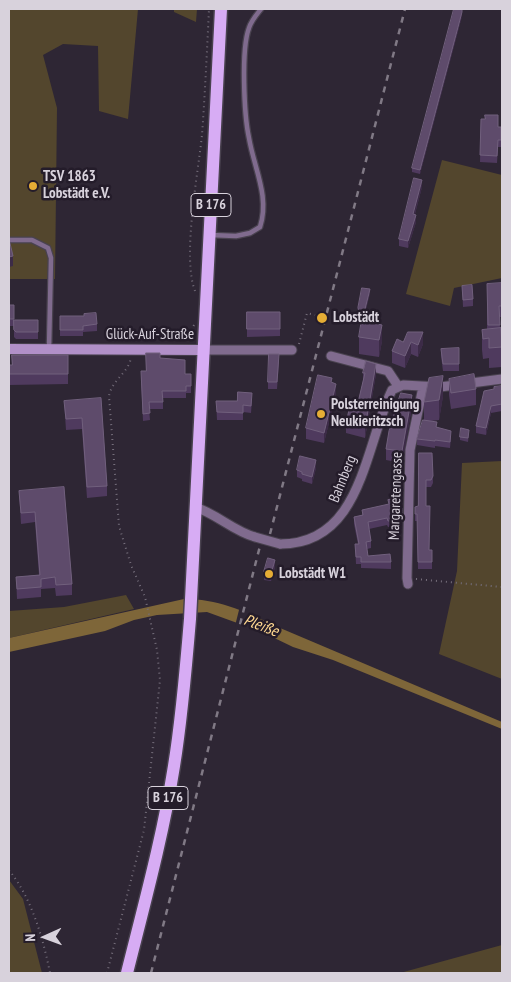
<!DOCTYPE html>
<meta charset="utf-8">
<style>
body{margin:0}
#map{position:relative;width:511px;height:982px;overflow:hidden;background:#2e2634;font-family:"PT Sans Narrow",sans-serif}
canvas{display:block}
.frame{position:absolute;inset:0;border:10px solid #d8d2dc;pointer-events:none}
.north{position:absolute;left:20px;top:912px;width:50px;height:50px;-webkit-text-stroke:4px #241c2a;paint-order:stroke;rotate:268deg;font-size:14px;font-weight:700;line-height:20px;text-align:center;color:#d8d2dc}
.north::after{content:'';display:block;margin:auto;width:18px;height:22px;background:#d8d2dc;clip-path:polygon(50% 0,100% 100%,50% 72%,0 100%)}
</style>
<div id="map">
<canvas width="511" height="982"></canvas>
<div class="frame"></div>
<div class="north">N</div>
</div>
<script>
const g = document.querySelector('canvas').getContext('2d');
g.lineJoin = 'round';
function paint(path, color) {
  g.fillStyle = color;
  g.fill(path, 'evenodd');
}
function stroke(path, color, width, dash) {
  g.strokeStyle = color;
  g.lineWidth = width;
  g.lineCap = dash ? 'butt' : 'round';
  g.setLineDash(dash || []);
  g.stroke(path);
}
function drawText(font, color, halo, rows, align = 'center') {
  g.font = font + ' "PT Sans Narrow",sans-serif';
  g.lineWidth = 5;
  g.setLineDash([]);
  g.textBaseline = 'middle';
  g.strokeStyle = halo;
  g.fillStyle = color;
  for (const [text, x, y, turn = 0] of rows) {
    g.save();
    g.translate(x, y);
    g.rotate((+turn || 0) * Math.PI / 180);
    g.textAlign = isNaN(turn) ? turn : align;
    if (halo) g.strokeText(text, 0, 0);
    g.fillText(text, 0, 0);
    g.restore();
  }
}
paint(new Path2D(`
 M 9,9 L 138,9 L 128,119 L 99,111 L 98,46 L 63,44 L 43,55 L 57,108 L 55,279 L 9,279 Z
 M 174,9 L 197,9 L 196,22 L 174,12 Z
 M 442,160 L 502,175 L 502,278 L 454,288 L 450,306 L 406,294 Z
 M 502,461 L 502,679 L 439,654 L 457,571 L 462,463 Z
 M 126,595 L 134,609 L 9,638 L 9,611 L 64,607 Z
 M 9,880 L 23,899 L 42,973 L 9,973 Z
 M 502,945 L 502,973 L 400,973 Z`), '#53462d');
paint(new Path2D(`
 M 184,599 C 217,599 243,610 273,625 L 502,722 L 502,729 L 333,660 L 293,647 L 262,632 L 207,612 L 157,615 L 134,620 L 105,631 L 9,652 L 9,638 Z`), '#7e6639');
paint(new Path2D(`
 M 240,606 L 254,613 L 250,631 L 235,626 Z`), '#2e2634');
const service = new Path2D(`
 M 210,235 L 236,236 L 250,233 L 260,227 C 270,197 254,168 249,138 C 244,115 241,49 249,28 C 251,21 257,14 261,9
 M 9,240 L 32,240 L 48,248 L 51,258 L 49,349`);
const minor = new Path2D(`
 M 203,350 L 292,350
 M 331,356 L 388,371 L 398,386
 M 195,507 C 217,514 233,531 255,537
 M 280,544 C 362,544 364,448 392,390 L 403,385 L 440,387 L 502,379
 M 408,584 L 407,578 L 410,450 L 423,387`);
const secondary = new Path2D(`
 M 9,349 L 203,350`);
const primary = new Path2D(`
 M 127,973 C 144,905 163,836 174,766 C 182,717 186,668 190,619 L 221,9`);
stroke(service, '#49424f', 7);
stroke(minor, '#49424f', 11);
stroke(secondary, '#49424f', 12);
stroke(primary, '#49424f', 15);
stroke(new Path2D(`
 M 195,291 C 182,258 198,174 202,135 C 205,93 207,51 209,9
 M 168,339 L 191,331 L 194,325
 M 299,344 L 307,313 L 315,315
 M 416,579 L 502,587
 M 9,870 C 32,899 43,938 50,973
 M 107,973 L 144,830 L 160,680 L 157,650 L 145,597 L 131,565 L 119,526 L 109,396 C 112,380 128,373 131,358`), '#756e7b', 2, [1, 4]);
stroke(service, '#806b8e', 4.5);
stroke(minor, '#806b8e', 9);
stroke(secondary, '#b190c8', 10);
stroke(primary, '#d7acf4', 12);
stroke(new Path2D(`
 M 270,534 L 405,9
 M 151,973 L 260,546`), '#807985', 2.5, [6, 6]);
const minorBridge = new Path2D(`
 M 255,537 L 280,544`);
stroke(minorBridge, '#49424f', 11, []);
stroke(minorBridge, '#806b8e', 9);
paint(new Path2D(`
 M 462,16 L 420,174 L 412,172 L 412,168 Z
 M 481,119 L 498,127 L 501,134 L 501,147 L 498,147 L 497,163 L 480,162 Z
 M 422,187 L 415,214 L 416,222 L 408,248 L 399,246 L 399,239 Z
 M 502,283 L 502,317 L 499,317 L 502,347 L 502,367 L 489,368 L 489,358 L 483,359 L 482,350 L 482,330 L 487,329 L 487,284 Z
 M 462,286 L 473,299 L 473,306 L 463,307 Z
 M 370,293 L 365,313 L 375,324 L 382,341 L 379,357 L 359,354 L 359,337 L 363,317 L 359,316 L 358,308 Z
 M 9,305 L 14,305 L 14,326 L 9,326 Z
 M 247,312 L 280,312 L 280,336 L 247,337 Z
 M 60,316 L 97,324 L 97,331 L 83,332 L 83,336 L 60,336 Z
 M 14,320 L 38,320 L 38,339 L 16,339 L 14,337 Z
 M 403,342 L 423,344 L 418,357 L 411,354 L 405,368 L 392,363 L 392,351 Z
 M 459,348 L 459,371 L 443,371 L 441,356 L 441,349 Z
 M 68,355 L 68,384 L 9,385 L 9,365 L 12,365 Z
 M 160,358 L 185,374 L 191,374 L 191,393 L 186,393 L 186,398 L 163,398 L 163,409 L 149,409 L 150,420 L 143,421 L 141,378 L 146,371 Z
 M 279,361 L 277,389 L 268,389 L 268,382 Z
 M 363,373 L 376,374 L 365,438 L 346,433 L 346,423 L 356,411 L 363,381 Z
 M 449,379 L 476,389 L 476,405 L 451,409 L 449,395 Z
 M 502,386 L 502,411 L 491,413 L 486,435 L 476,433 L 476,426 L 494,389 Z
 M 336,394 L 324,443 L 306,439 L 306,428 Z
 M 443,396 L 439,420 L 431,421 L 437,427 L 451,437 L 450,448 L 435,446 L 435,448 L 417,445 L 417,439 L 424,420 L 424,402 Z
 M 101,398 L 107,486 L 107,496 L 87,498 L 82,429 L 66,430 L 64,401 Z
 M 252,400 L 251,413 L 243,412 L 243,420 L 217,420 L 216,401 L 237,401 Z
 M 412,407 L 402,463 L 386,460 L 386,449 Z
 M 469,433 L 468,442 L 460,440 L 460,437 Z
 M 432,453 L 433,483 L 431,487 L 426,487 L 426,506 L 429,550 L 432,550 L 432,569 L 418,569 L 417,521 L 415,521 L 415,514 L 418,506 Z
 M 316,468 L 312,484 L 302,481 L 302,479 L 297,477 L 297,470 Z
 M 64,487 L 72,584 L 72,595 L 56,596 L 55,588 L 41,589 L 41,597 L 17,599 L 16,577 L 39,575 L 35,522 L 21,524 L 19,491 Z
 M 402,508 L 402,522 L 399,522 L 399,526 L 388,527 L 387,525 L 369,529 L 371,541 L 371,548 L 367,549 L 368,556 L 391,562 L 391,569 L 361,568 L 361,564 L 356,564 L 355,544 L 358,544 L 354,524 L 354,517 L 362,515 L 362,510 Z
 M 275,567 L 271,581 L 264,580 L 264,572 Z`), '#4f3a5e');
paint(new Path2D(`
 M 462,9 L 462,16 L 420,174 L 420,170 Z
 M 422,180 L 422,187 L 413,221 L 413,214 Z
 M 416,215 L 416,222 L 408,248 L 408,241 Z
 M 13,256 L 13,266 L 9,267 L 9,257 Z
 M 370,289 L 370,293 L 364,317 L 364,313 Z
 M 382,325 L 382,341 L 379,357 L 379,340 Z
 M 423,332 L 423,344 L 418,357 L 418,345 Z
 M 411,342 L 411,354 L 405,368 L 405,356 Z
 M 376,364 L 376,374 L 365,438 L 365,428 Z
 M 443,376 L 443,396 L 439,420 L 439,400 Z
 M 336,384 L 336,394 L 324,443 L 324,433 Z
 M 412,395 L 412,407 L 402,463 L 402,451 Z
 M 491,406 L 491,413 L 486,435 L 486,428 Z
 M 316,460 L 316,468 L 312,484 L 312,477 Z
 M 275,560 L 275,567 L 271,581 L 271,574 Z`), '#3c2b47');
const building = new Path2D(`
 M 454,9 L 462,9 L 462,12 L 420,170 L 412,168 Z
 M 485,115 L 498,115 L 498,127 L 501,127 L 501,140 L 498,140 L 497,156 L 480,155 L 481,119 L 485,119 Z
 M 414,178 L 422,180 L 413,214 L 416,215 L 408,241 L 399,239 Z
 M 9,239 L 13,256 L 9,257 Z
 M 502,283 L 502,306 L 499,306 L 500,325 L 488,325 L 487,284 Z
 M 472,285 L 473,299 L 463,300 L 462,286 Z
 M 362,288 L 370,289 L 364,313 L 359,312 L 358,308 Z
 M 9,305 L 14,305 L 14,319 L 9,319 Z
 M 247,312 L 280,312 L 280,329 L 247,329 Z
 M 96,313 L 97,324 L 83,326 L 83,330 L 60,330 L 60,316 L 84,316 L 84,314 Z
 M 363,313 L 375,315 L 373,323 L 382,325 L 379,340 L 359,337 Z
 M 14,320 L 38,320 L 38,332 L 16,332 L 14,330 Z
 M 501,328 L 502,347 L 489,348 L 489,338 L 483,339 L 482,330 Z
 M 408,332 L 423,332 L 418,345 L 411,342 L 405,356 L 392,351 L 397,339 L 403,342 Z
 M 459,348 L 459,364 L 443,364 L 441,349 Z
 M 146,353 L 160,353 L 160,358 L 185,360 L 185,374 L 191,374 L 191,386 L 186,386 L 186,391 L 162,391 L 163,402 L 149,402 L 150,413 L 143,414 L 141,371 L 146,371 Z
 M 269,354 L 279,354 L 277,382 L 268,382 Z
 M 12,355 L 68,355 L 68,374 L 9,374 L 9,365 L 12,365 Z
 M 366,361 L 376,364 L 365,428 L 346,423 L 349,410 L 356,411 L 365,373 L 363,373 Z
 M 474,374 L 476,389 L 451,393 L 449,379 Z
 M 318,375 L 332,378 L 331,382 L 336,384 L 324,433 L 306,428 Z
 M 443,376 L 439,400 L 424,402 L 429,378 Z
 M 502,386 L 502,404 L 491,406 L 486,428 L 476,426 L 484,391 L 494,389 L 494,387 Z
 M 238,392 L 252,393 L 251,406 L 243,405 L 243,413 L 217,412 L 216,401 L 237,401 Z
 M 401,393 L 412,395 L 402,451 L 386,449 L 389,431 Z
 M 101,398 L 107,486 L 87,487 L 82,418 L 66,419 L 64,401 Z
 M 423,420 L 437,422 L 436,427 L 451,431 L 450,442 L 435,440 L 435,441 L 417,439 Z
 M 461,428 L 469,430 L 468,438 L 460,437 Z
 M 419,453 L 432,453 L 433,476 L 431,480 L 426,480 L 426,506 L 430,506 L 429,550 L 432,550 L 432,562 L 418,562 L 417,514 L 415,514 L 415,507 L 418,506 Z
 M 300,456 L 316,460 L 312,477 L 302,474 L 302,472 L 297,470 Z
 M 64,487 L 72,584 L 56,585 L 55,577 L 41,579 L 41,587 L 17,589 L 16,577 L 40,575 L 35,512 L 21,513 L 19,491 Z
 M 396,499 L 396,509 L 402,508 L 402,516 L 399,516 L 399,520 L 388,521 L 387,518 L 368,522 L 371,541 L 366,542 L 368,556 L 390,554 L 391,562 L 361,562 L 361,557 L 356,557 L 355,544 L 359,544 L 354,517 L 363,515 L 362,510 L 389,504 L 388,500 Z
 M 268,558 L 275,560 L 271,574 L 264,572 Z`);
paint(building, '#5e4b6b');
stroke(building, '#71607d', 1);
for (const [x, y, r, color] of [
 [33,186,5,"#e5ad35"],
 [322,318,6,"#e5ad35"],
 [321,414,5,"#e5ad35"],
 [269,574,5,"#e5ad35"]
]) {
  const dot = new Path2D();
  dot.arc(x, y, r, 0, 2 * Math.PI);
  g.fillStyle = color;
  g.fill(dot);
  stroke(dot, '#241c2a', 2);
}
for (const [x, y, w] of [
 [211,205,40],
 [168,798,40]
]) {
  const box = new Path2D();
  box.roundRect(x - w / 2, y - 11.5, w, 23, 4);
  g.fillStyle = '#241c2a';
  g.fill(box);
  stroke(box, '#d8d2dc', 1);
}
drawText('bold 14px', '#d8d2dc', null, [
 ["B 176",211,205],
 ["B 176",168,798]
]);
drawText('bold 15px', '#d8d2dc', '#241c2a', [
 ["TSV 1863",43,177],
 ["Lobstädt e.V.",43,194],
 ["Lobstädt",333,318],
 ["Polsterreinigung",331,405],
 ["Neukieritzsch",331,422],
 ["Lobstädt W1",279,574]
], 'left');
drawText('15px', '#d8d2dc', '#241c2a', [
 ["Glück-Auf-Straße",150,335],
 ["Bahnberg",343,479,-68],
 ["Margaretengasse",396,496,-88]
]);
drawText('italic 16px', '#fed790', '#241c2a', [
 ["Pleiße",261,626,21]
]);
</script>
